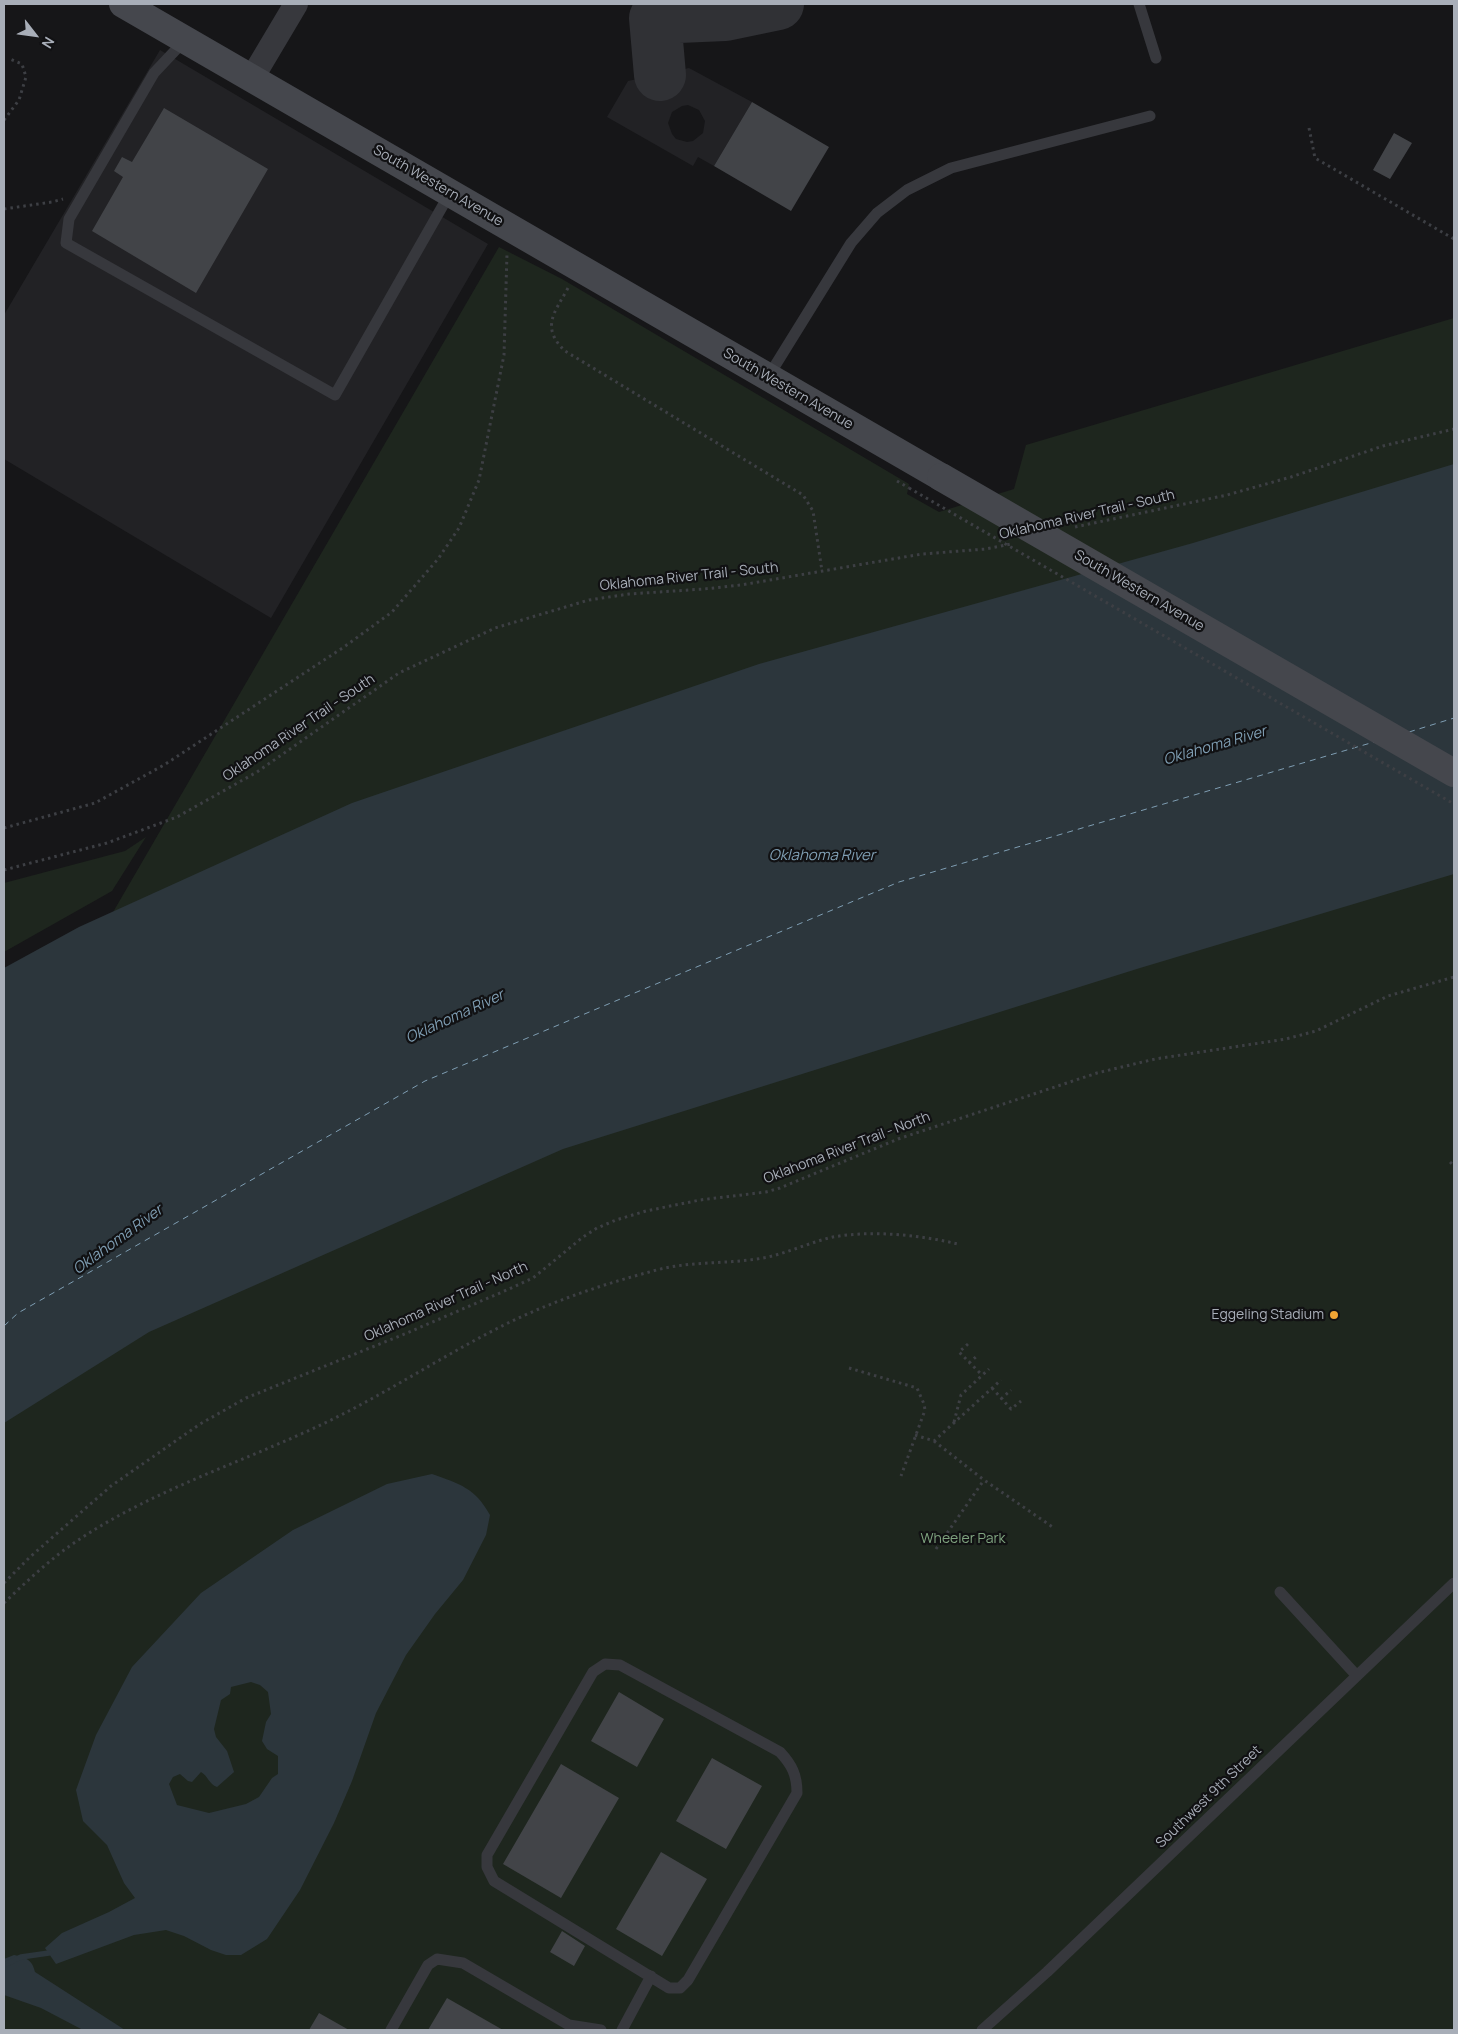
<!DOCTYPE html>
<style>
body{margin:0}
#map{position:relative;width:1458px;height:2034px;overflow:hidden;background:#161618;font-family:Manrope,sans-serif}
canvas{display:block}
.frame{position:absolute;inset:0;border:5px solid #a8aeb8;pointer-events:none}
.north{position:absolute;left:10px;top:10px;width:50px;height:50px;-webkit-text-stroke:4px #111113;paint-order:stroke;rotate:120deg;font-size:14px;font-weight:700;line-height:20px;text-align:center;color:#a8aeb8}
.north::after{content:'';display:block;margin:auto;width:18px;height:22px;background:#a8aeb8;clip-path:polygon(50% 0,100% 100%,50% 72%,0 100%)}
</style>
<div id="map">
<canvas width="1458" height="2034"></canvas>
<div class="frame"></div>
<div class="north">N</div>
</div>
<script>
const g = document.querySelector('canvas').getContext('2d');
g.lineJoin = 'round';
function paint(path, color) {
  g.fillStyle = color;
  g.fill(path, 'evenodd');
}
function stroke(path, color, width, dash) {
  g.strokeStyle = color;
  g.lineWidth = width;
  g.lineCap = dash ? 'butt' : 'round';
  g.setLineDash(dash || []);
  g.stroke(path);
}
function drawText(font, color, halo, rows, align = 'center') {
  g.font = font + ' Manrope,sans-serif';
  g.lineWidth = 4.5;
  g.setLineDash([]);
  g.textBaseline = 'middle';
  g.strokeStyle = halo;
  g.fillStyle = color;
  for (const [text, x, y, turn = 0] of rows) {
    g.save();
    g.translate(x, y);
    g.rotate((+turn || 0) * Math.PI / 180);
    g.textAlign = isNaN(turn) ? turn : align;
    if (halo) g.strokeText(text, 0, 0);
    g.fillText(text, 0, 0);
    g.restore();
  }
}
paint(new Path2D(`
 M 160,50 L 488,244 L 271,618 L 4,459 L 4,315 Z
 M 689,68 L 752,102 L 714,166 L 698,157 L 693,166 L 607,117 L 628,81 ZM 688,105 L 699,110 L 705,121 L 703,133 L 693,141 L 687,142 L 676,139 L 672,134 L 668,123 L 672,112 L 682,106 Z`), '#222225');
paint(new Path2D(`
 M 499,247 L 562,279 L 909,484 L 907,494 L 939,512 L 1014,489 L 1026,445 L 1454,318 L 1454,2030 L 4,2030 L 4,1100 Z
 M 146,837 L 112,891 L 4,952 L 4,883 L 125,851 Z`), '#1e261e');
paint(new Path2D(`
 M 1454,464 L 1454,874 L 1140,968 L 563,1149 L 149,1332 L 4,1423 L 4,968 L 79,927 L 352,803 L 759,664 L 1193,543 Z
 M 432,1474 C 460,1484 475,1488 490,1515 L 486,1535 L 463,1580 L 435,1614 L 406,1655 L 376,1713 L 352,1781 L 334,1823 L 300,1890 L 267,1939 L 241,1955 L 226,1955 L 211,1950 L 184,1936 L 166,1930 L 134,1935 L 56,1964 L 45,1948 L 62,1933 L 109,1912 L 135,1898 L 124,1883 L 107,1845 L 83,1821 L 76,1790 L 96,1735 L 132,1667 L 201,1593 L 293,1530 L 387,1484 ZM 251,1682 L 260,1685 L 268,1692 L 271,1714 L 266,1722 L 262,1741 L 267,1749 L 278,1756 L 278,1774 L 272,1778 L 259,1797 L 246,1804 L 209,1813 L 177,1805 L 169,1784 L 173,1777 L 180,1774 L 188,1781 L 192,1782 L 201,1772 C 208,1776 209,1784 217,1787 L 234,1772 L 227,1751 L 216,1737 L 214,1729 L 221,1700 L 230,1694 L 231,1687 Z
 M 14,1955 C 26,1958 32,1959 35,1972 L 125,2030 L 83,2030 L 41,2008 L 4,1995 L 4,1959 Z`), '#2c363c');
stroke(new Path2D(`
 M 4,1965 L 21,1957 L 49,1953`), '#2c363c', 5.5);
stroke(new Path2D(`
 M 1409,732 L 1454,718
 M 4,1326 L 18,1313 L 425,1081 L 899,882 L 1374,742`), '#7f9eb3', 1, [6, 5]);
stroke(new Path2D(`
 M 660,75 L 655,18 L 725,15 L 778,4`), '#303135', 52);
paint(new Path2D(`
 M 752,102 L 829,147 L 791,211 L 714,166 Z
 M 164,108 L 268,169 L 196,293 L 92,231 L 123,177 L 114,171 L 122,157 L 132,162 Z
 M 1394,133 L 1412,143 L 1390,179 L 1373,170 Z
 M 619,1692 L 664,1719 L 637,1767 L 591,1741 Z
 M 712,1758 L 762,1786 L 726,1849 L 676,1821 Z
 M 561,1764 L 619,1798 L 561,1898 L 503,1864 Z
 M 661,1852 L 707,1879 L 662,1956 L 616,1929 Z
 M 562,1931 L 585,1946 L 574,1966 L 550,1952 Z
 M 447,1998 L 503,2030 L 428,2030 Z
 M 319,2013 L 349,2030 L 309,2030 Z`), '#424448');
stroke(new Path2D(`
 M 4,120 L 19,100 L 26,77 L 22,64 L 10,59
 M 1309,128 L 1315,158 L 1454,239
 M 4,209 L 52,202 L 63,199
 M 568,288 C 555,312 540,327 565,351 L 803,495 L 813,511 L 822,571
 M 897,481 L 909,488
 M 1075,527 L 1227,495 L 1291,477 L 1383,446 L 1454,429
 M 4,828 L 95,803 L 164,765 L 344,647 L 392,612 L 438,559 L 459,528 L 479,480 L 504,355 L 507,253
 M 4,870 L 107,843 L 177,817 L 257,772 L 399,673 L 495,628 L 589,600 L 629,594 L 704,589 L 741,585 L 922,554 L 986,549 L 1011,544
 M 1450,1162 L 1454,1166
 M 968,1344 L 959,1352 L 982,1375
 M 969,1363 L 978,1355
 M 849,1368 L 917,1388 L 924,1404 L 925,1410 L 901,1476
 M 992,1388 L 1011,1409 L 1021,1401
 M 1001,1399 L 1011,1390
 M 954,1422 L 961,1395 L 989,1369
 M 915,1435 L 934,1441 L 1001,1380
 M 934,1441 L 984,1480 L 1054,1528
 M 936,1549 L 984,1480
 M 4,1583 L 30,1557 L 111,1486 L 200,1424 L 246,1398 L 407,1333 L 509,1289 L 533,1278 L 583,1237 L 597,1228 L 616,1220 L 646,1211 L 700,1200 L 766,1192 L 780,1188 L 898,1139 L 1097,1073 L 1155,1059 L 1286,1039 L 1316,1031 L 1388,996 L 1454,977
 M 4,1603 C 25,1583 47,1562 71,1545 C 150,1490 245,1462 331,1420 C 392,1390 449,1352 510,1322 C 556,1300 604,1284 653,1271 C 691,1260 730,1265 768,1257 C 790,1252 811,1242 833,1237 C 873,1230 919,1235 958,1244`), '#3d3f44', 3, [2.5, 4]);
stroke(new Path2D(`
 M 1139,4 L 1156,58
 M 185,40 L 154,73 L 69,219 L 66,243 L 335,395 L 450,193
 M 768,377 L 851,243 L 877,213 L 907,190 L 951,168 L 1150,116
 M 1280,1592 L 1357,1676
 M 605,1664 L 620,1665 L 780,1752 C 792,1765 797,1775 797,1793 L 688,1980 L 680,1988 L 669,1988 L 494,1881 L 487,1867 L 487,1855 L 593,1672 Z
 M 391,2030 L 428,1965 L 437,1959 L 463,1963 L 569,2025 L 601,2030
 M 622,2030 L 651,1976
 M 982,2030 L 1047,1972 L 1454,1583`), '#37383d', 11);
stroke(new Path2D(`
 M 252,78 L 296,4`), '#37383d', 24);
stroke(new Path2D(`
 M 123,4 L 941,477`), '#45474d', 28);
stroke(new Path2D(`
 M 909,488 L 1454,804`), '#3d3f44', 3, [2.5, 4]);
stroke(new Path2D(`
 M 941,477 L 1454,773`), '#45474d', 28);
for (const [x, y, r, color] of [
 [1334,1315,5,"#f1a434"]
]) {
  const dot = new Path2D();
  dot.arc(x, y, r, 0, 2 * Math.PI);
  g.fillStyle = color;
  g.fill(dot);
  stroke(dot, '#111113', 2);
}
drawText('14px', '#a8aeb8', '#111113', [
 ["South Western Avenue",438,186,30],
 ["South Western Avenue",788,389,30],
 ["Oklahoma River Trail - South",1087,515,-13],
 ["Oklahoma River Trail - South",689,577,-6],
 ["South Western Avenue",1139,591,30],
 ["Oklahoma River Trail - South",299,728,-34],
 ["Oklahoma River Trail - North",847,1148,-21],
 ["Oklahoma River Trail - North",446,1302,-24],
 ["Southwest 9th Street",1209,1797,-44]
]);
drawText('14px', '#a8aeb8', '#111113', [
 ["Eggeling Stadium",1324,1315]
], 'right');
drawText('14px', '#7fa37f', '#111113', [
 ["Wheeler Park",963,1539]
]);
drawText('italic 15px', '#7f9eb3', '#111113', [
 ["Oklahoma River",1215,746,-16],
 ["Oklahoma River",822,856],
 ["Oklahoma River",455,1017,-25],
 ["Oklahoma River",118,1240,-36]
]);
</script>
